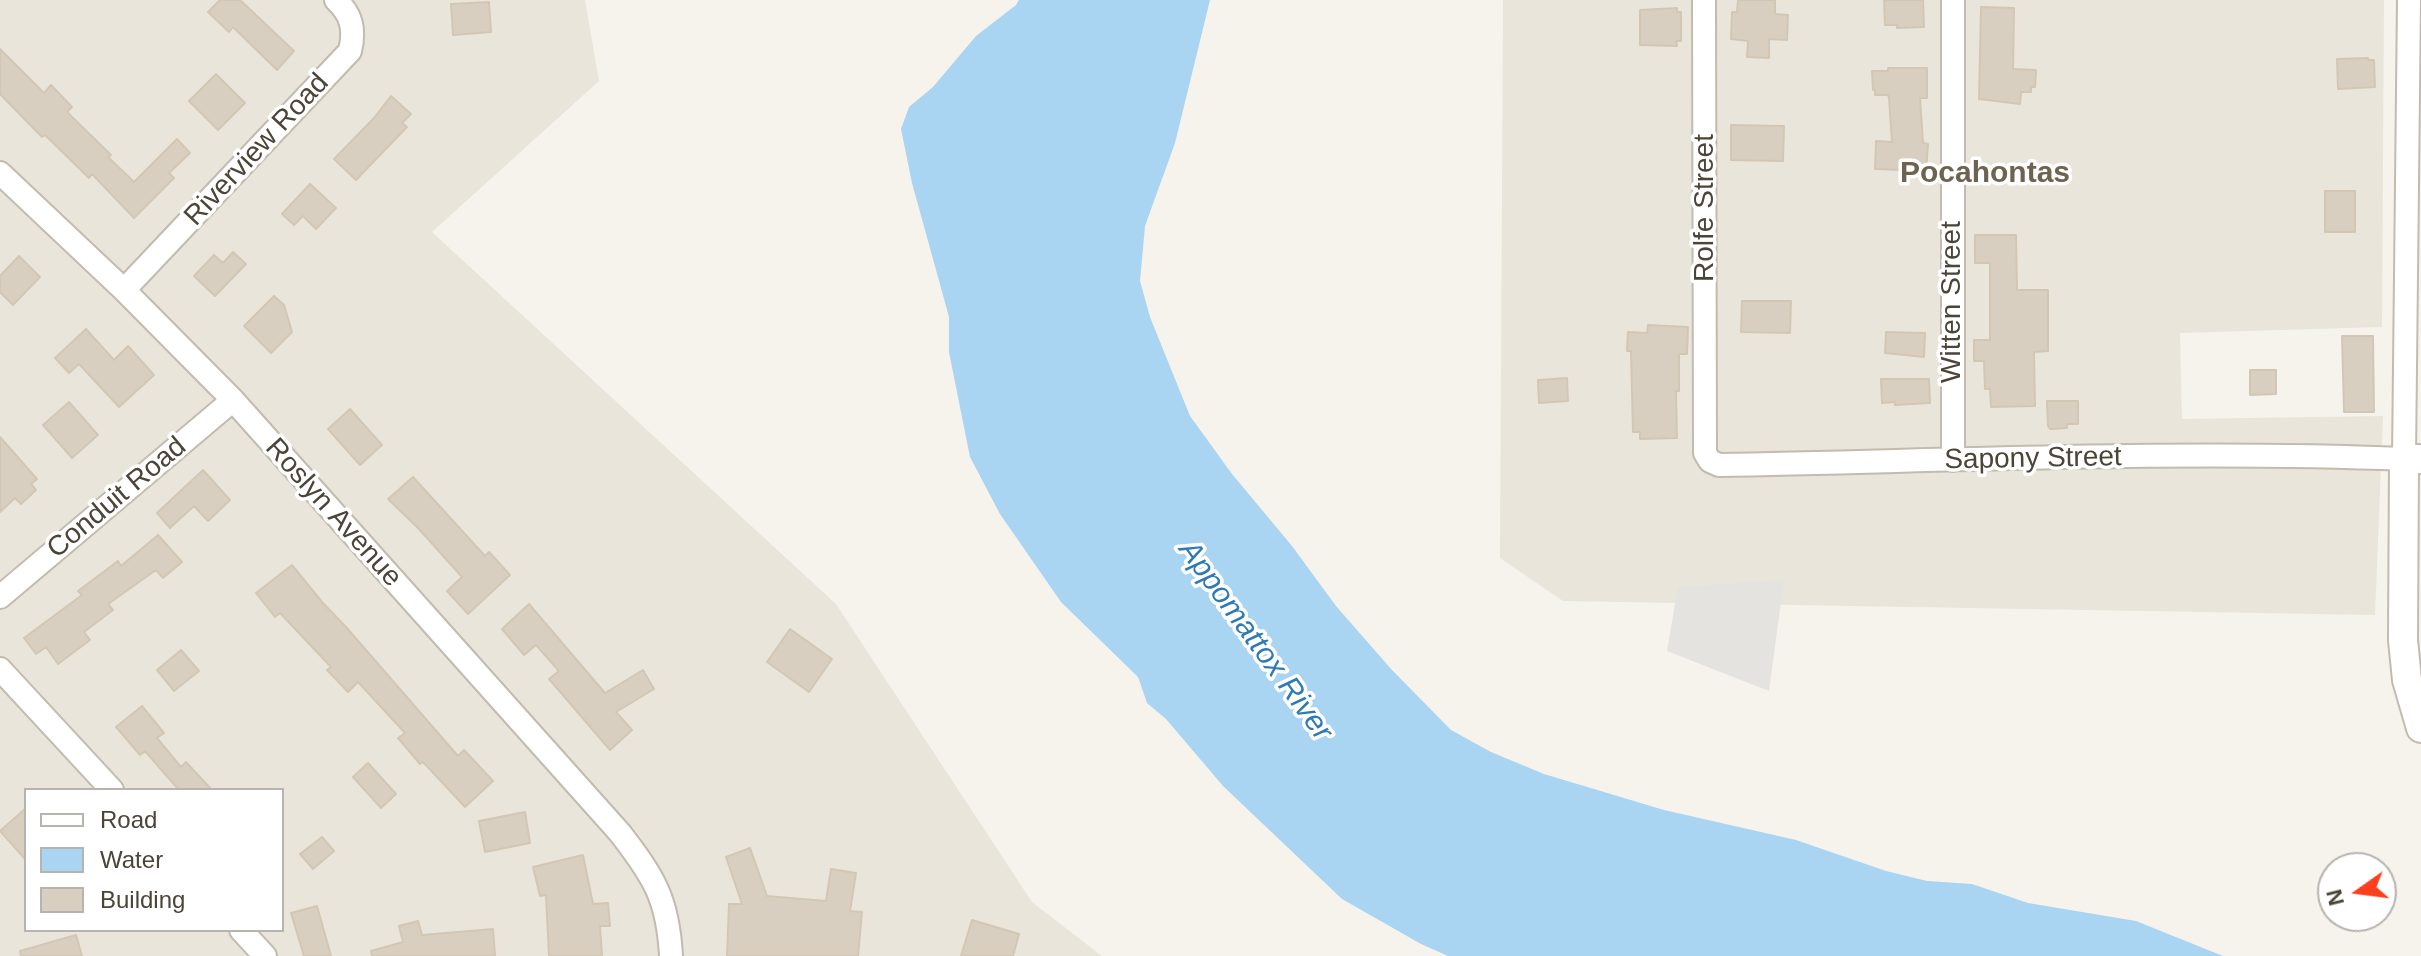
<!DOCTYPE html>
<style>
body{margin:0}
#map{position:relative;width:2421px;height:956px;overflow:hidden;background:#f6f3ec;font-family:Arial,sans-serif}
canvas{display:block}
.legend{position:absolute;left:24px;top:788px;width:260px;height:144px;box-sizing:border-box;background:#fff;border:2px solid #b7b4b0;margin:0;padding:10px 14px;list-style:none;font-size:24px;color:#4b4439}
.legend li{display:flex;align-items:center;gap:16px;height:40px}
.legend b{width:40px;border:2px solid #b7b4b0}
.north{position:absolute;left:2317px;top:852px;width:80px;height:80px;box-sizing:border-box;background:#fff;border:2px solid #b7b4b0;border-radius:50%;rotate:256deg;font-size:22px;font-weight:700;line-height:32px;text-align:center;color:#4b4439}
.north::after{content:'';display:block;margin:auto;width:28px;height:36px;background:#fc3f1d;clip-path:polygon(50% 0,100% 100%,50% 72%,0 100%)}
</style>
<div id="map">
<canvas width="2421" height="956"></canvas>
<ul class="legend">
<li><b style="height:10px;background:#fff"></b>Road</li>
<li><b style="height:22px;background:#a9d4f2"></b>Water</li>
<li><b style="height:22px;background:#d8cfc1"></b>Building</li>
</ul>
<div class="north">N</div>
</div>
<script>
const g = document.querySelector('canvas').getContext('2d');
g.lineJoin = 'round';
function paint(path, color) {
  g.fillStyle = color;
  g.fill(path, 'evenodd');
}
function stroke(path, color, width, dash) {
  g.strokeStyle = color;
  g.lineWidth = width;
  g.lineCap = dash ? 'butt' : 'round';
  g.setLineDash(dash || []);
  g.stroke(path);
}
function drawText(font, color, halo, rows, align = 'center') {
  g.font = font + ' Arial,sans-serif';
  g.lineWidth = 7;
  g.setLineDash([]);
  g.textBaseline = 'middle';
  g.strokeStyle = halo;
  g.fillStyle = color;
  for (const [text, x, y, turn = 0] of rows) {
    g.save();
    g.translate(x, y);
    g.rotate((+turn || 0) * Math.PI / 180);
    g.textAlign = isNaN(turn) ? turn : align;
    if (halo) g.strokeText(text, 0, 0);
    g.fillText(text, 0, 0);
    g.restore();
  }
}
paint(new Path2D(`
 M 0,0 L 585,0 L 599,81 L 432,232 L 836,604 L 1032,902 L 1102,956 L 0,956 ZM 26,790 L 282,790 L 282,930 L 26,930 Z
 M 1503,0 L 2384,0 L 2382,327 L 2180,333 L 2182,419 L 2383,416 L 2375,615 L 1563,601 L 1500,558 Z`), '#eae5da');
paint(new Path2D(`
 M 1784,580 L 1769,691 L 1667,651 L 1678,587 Z`), '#e5e3e0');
paint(new Path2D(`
 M 1019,0 L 1210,0 L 1175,143 L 1145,226 L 1140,281 L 1150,317 L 1190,416 L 1232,474 L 1292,546 L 1336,606 L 1392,670 L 1451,730 L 1491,752 L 1544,774 L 1664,810 L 1796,840 L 1886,871 L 1927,881 L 1972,884 L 2028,903 L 2136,921 L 2223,956 L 1448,956 L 1421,944 L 1342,899 L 1223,786 L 1166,719 L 1147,703 L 1138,677 L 1061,602 L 1000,514 L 970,457 L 949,352 L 949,317 L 912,183 L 901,129 L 909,107 L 933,87 L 976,36 L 1016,5 Z`), '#a9d4f2');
const building = new Path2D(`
 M 220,0 L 240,0 L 294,51 L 277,70 L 233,27 L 229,32 L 208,12 Z
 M 1738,0 L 1775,0 L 1775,14 L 1788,15 L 1787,40 L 1769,39 L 1769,58 L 1747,57 L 1748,41 L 1731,39 L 1732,12 L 1737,12 Z
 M 1884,0 L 1923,0 L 1924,27 L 1897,28 L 1897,25 L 1885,25 Z
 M 489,2 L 491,32 L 453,35 L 451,4 Z
 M 1981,7 L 2014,8 L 2013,69 L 2036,70 L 2035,87 L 2031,87 L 2031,92 L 2021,92 L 2020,104 L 1979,99 Z
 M 1677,8 L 1677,12 L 1681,12 L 1681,41 L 1676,41 L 1677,46 L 1640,45 L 1640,10 Z
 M 0,49 L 44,93 L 51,85 L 72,107 L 67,112 L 111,155 L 108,157 L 134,182 L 177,139 L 190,153 L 169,173 L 174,178 L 134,218 L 92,174 L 89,178 L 45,135 L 42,137 L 0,94 Z
 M 2368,58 L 2368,60 L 2374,60 L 2375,87 L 2338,89 L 2337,59 Z
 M 1888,68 L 1927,68 L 1927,98 L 1920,98 L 1923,143 L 1928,144 L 1926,171 L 1875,169 L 1876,141 L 1892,142 L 1889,98 L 1888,95 L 1875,95 L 1875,90 L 1873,90 L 1872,71 L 1888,71 Z
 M 216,74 L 245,103 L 218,130 L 189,101 Z
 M 391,96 L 411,114 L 402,123 L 407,127 L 356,180 L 334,159 L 374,118 Z
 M 1731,125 L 1784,126 L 1783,161 L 1731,160 Z
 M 310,184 L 336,208 L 316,229 L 303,216 L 294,225 L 282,214 Z
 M 2325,191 L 2355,191 L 2355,232 L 2325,232 Z
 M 1975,235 L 2016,235 L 2017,290 L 2048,290 L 2048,351 L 2034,352 L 2035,406 L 1991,407 L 1990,389 L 1985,389 L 1984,361 L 1974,361 L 1974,340 L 1990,340 L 1990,263 L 1975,263 Z
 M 233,252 L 246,264 L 215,296 L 194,276 L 214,255 L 223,263 Z
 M 19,256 L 40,277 L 13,305 L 0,292 L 0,276 Z
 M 274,296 L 284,305 L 292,332 L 271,353 L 244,326 Z
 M 1742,301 L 1791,301 L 1790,333 L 1741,332 Z
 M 1648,325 L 1688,327 L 1687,354 L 1679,354 L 1679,391 L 1676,391 L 1677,438 L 1640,439 L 1640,432 L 1633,432 L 1631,351 L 1627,351 L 1628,332 L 1647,333 Z
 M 86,329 L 114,360 L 128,346 L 154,375 L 119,407 L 79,364 L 69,373 L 55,358 Z
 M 1886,332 L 1925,333 L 1924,357 L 1885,353 Z
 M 2342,336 L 2373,336 L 2374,412 L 2344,412 Z
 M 2250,370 L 2276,370 L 2276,394 L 2250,395 Z
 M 1567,378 L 1568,401 L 1539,403 L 1538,380 Z
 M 1881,379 L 1929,379 L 1930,403 L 1895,405 L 1895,402 L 1882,403 Z
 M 2047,401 L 2078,401 L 2078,424 L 2067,424 L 2067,428 L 2050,429 L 2048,426 Z
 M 69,402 L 98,435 L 72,458 L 43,425 Z
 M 350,409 L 382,445 L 360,465 L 328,429 Z
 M 0,437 L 37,479 L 31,484 L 36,490 L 21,504 L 15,498 L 0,512 Z
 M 203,470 L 230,500 L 208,521 L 194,506 L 170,528 L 157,513 Z
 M 413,477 L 485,556 L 489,552 L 510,575 L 468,614 L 447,591 L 462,577 L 418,528 L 388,499 Z
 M 158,535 L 182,562 L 163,578 L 156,570 L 108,604 L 113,610 L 84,632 L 90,640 L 58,664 L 46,647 L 36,654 L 24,638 L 82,595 L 78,591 L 118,561 L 121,566 Z
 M 292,565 L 322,602 L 346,627 L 458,756 L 464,750 L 493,781 L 465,807 L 423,762 L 420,764 L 398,738 L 405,733 L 358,682 L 348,692 L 327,670 L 331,667 L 280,613 L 275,617 L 256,593 Z
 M 529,604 L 605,693 L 643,670 L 654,689 L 616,712 L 632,730 L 610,750 L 549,679 L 559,671 L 536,645 L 524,655 L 502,629 Z
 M 790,629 L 832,659 L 809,692 L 767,662 Z
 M 181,650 L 199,671 L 174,691 L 157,670 Z
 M 142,706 L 164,733 L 157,738 L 181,767 L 186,762 L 212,790 L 179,790 L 145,751 L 140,755 L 116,727 Z
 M 368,763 L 396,794 L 381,808 L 353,777 Z
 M 26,808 L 26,860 L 0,831 Z
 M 525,812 L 530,843 L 485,852 L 479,821 Z
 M 322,837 L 334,851 L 313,869 L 300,854 Z
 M 750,848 L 767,896 L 826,901 L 831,869 L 856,873 L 850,911 L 862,912 L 858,956 L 727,956 L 729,904 L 742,904 L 726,857 Z
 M 583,855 L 593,904 L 608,903 L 610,926 L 600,926 L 602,956 L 549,956 L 546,895 L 540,896 L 533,867 Z
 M 317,906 L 331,956 L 304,956 L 291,913 Z
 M 972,920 L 1019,934 L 1013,956 L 961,956 Z
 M 418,921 L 422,935 L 493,929 L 495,956 L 372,956 L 371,951 L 403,942 L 399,926 Z
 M 76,935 L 82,956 L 21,956 L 20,951 Z`);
paint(building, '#d8cfc1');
stroke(building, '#d3c7b4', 2);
const minor = new Path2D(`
 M 1704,0 L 1705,453 L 1710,461 L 1719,465 C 1947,461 2176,450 2404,459 L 2409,0
 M 1953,0 L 1953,460
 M 0,173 L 124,290 L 233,400 L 620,833 C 654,877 668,899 671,956
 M 124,290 L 350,51 C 355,30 352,15 336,0
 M 0,597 L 233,400
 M 0,669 L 112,790
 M 241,930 L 265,956`);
const tertiary = new Path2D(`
 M 2421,459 L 2404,459 L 2403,640 L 2407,680 L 2421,728`);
stroke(minor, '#c2bbae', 26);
stroke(tertiary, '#c2bbae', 32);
stroke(minor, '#fff', 22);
stroke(tertiary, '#fff', 28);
drawText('28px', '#4b4439', '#fff', [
 ["Riverview Road",257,150,-47],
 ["Rolfe Street",1705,208,-90],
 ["Witten Street",1952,302,-90],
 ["Sapony Street",2033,459,-1],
 ["Conduit Road",117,498,-40],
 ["Roslyn Avenue",333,513,48]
]);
drawText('bold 30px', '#6e6250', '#fff', [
 ["Pocahontas",1985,174]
]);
drawText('italic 30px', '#2e7ab2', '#fff', [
 ["Appomattox River",1255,641,54]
]);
</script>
